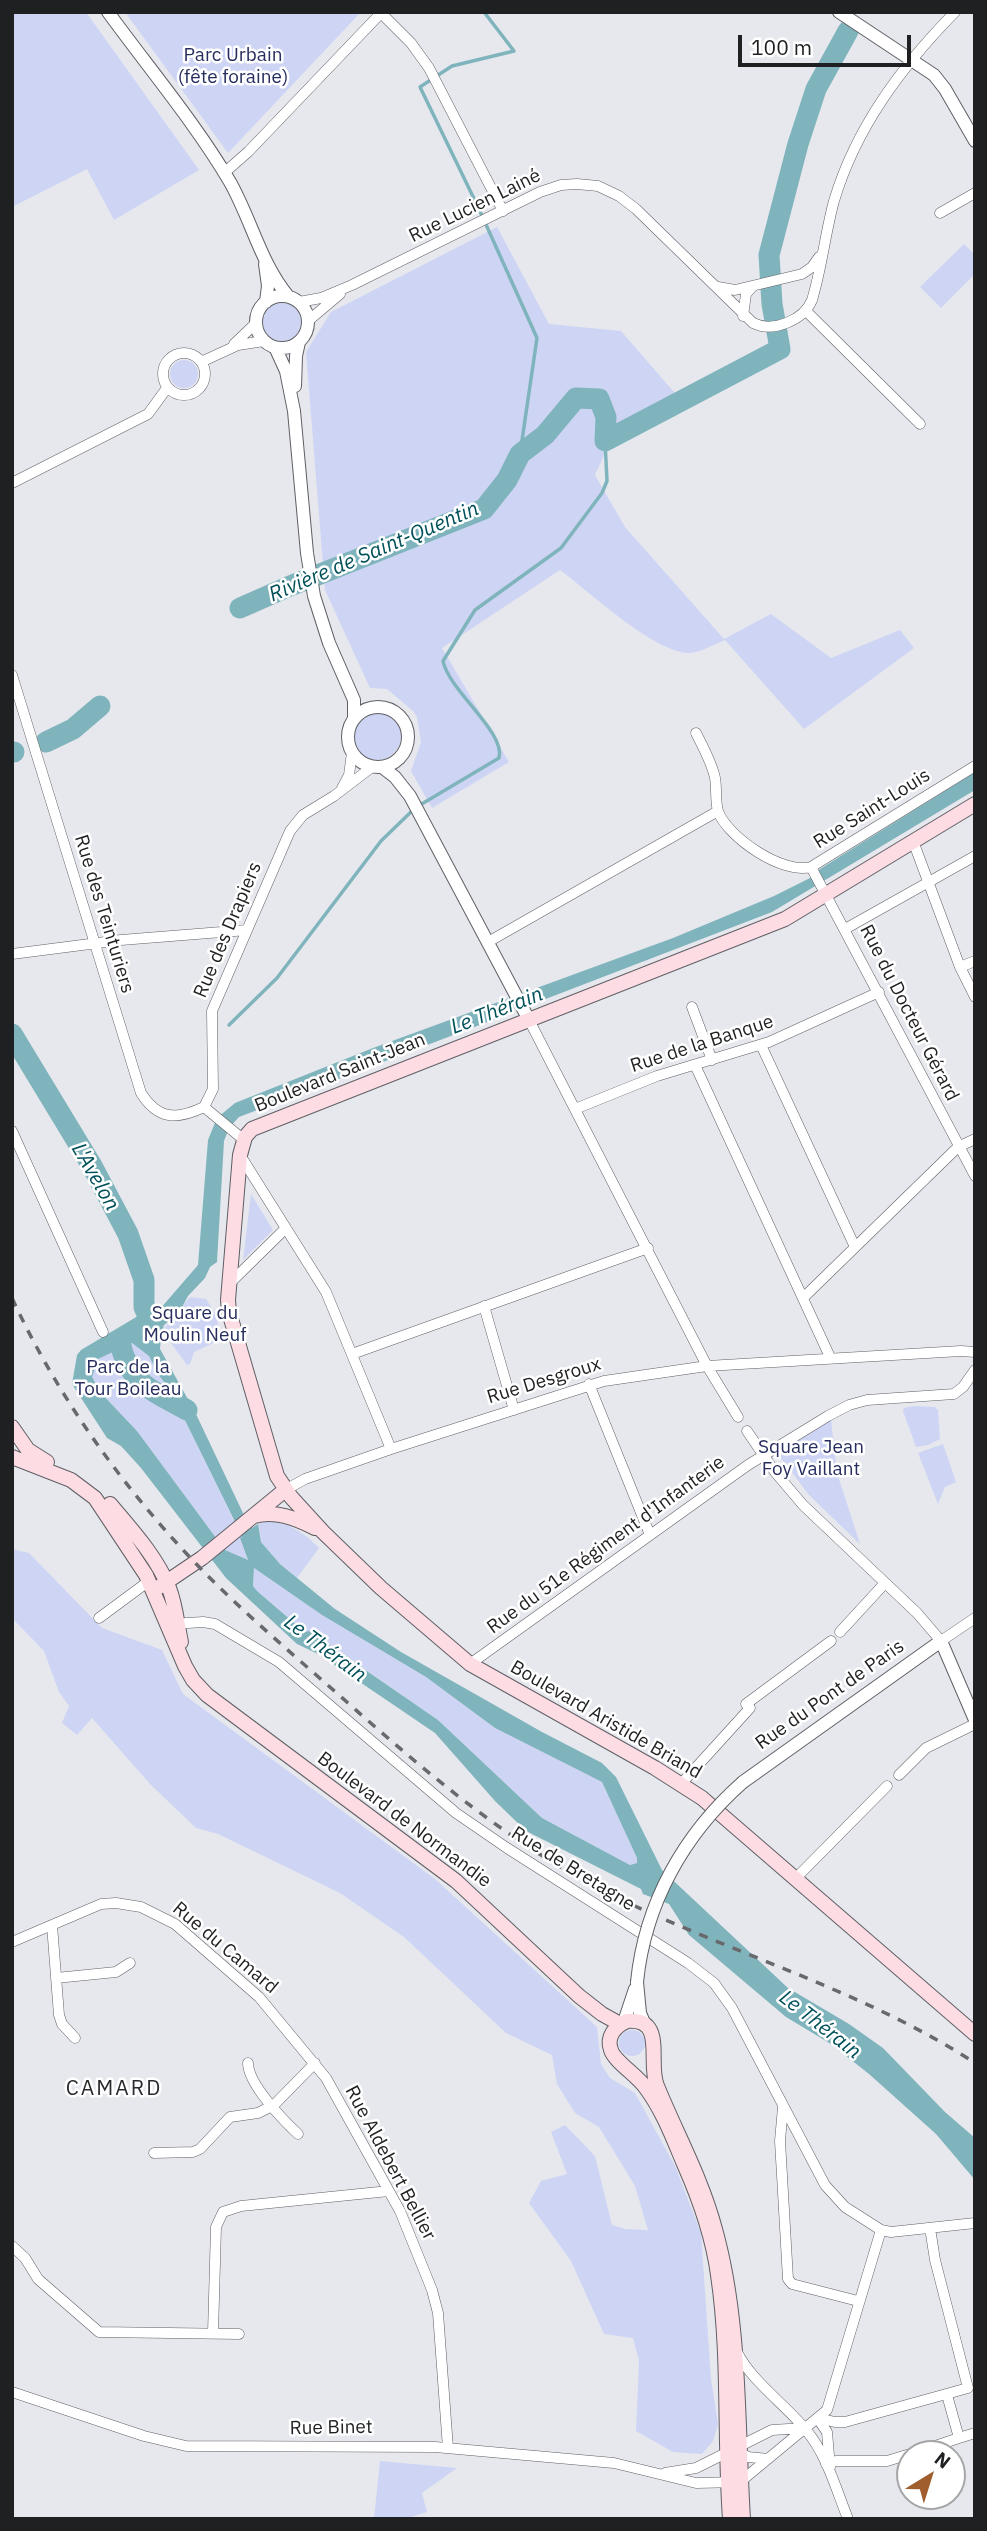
<!DOCTYPE html>
<meta charset="utf-8">
<style>
body{margin:0}
#map{position:relative;width:987px;height:2531px;overflow:hidden;background:#e6e8ee;font-family:"IBM Plex Sans",sans-serif}
canvas{display:block}
.frame{position:absolute;inset:0;border:14px solid #1f2022;pointer-events:none}
.north{position:absolute;left:896px;top:2440px;width:70px;height:70px;box-sizing:border-box;background:#fff;border:2px solid #a5a6a7;border-radius:50%;rotate:38deg;font-size:19px;font-weight:700;line-height:28px;text-align:center;color:#1f2022}
.north::after{content:'';display:block;margin:auto;width:24px;height:32px;background:#a05d2d;clip-path:polygon(50% 0,100% 100%,50% 72%,0 100%)}
.scale{position:absolute;left:738px;top:35px;width:173px;height:32px;box-sizing:border-box;border:4px solid #1f2022;border-top:0;padding-left:9px;font-size:21px;line-height:24px;white-space:nowrap;color:#1f2022;-webkit-text-stroke:5px #fff;paint-order:stroke}
</style>
<div id="map">
<canvas width="987" height="2531"></canvas>
<div class="frame"></div>
<div class="north">N</div>
<div class="scale">100 m</div>
</div>
<script>
const g = document.querySelector('canvas').getContext('2d');
g.lineJoin = 'round';
function paint(path, color) {
  g.fillStyle = color;
  g.fill(path, 'evenodd');
}
function stroke(path, color, width, dash) {
  g.strokeStyle = color;
  g.lineWidth = width;
  g.lineCap = dash ? 'butt' : 'round';
  g.setLineDash(dash || []);
  g.stroke(path);
}
function drawText(font, color, halo, rows, align = 'center') {
  g.font = font + ' "IBM Plex Sans",sans-serif';
  g.lineWidth = 5;
  g.setLineDash([]);
  g.textBaseline = 'middle';
  g.strokeStyle = halo;
  g.fillStyle = color;
  for (const [text, x, y, turn = 0] of rows) {
    g.save();
    g.translate(x, y);
    g.rotate((+turn || 0) * Math.PI / 180);
    g.textAlign = isNaN(turn) ? turn : align;
    if (halo) g.strokeText(text, 0, 0);
    g.fillText(text, 0, 0);
    g.restore();
  }
}
paint(new Path2D(`
 M 12,12 L 86,12 L 199,170 L 114,220 L 87,169 L 12,207 Z
 M 125,12 L 361,12 L 228,153 Z
 M 497,227 L 549,324 L 621,331 L 680,399 L 612,438 L 595,475 L 625,527 L 724,639 L 771,614 L 831,658 L 900,630 L 914,648 L 804,729 L 725,640 C 714,644 700,653 689,653 C 653,652 590,592 560,570 L 442,648 L 509,762 L 432,808 L 411,771 L 421,742 L 417,717 L 413,711 L 387,689 L 370,688 L 325,590 L 306,352 L 331,312 Z
 M 964,244 L 975,255 L 975,274 L 941,308 L 920,287 Z
 M263 322a19 19 0 1 1 38 0a19 19 0 1 1-38 0Z
 M170 374a14 14 0 1 1 28 0a14 14 0 1 1-28 0Z
 M353 736a24 24 0 1 1 48 0a24 24 0 1 1-48 0Z
 M 251,1194 L 273,1230 L 243,1260 Z
 M 190,1297 L 206,1299 L 215,1313 L 222,1339 L 194,1352 L 190,1364 L 187,1365 L 162,1331 Z
 M 132,1343 L 148,1354 L 158,1374 L 170,1390 L 242,1537 L 240,1538 L 248,1561 L 225,1550 L 137,1431 L 101,1393 L 92,1380 L 92,1374 L 98,1359 Z
 M 915,1406 L 935,1407 L 938,1410 L 940,1439 L 928,1445 L 916,1447 L 903,1411 L 904,1408 Z
 M 831,1419 L 837,1473 L 860,1544 L 809,1495 L 777,1453 Z
 M 943,1444 L 956,1482 L 945,1487 L 938,1504 L 918,1453 Z
 M 271,1521 C 292,1525 305,1533 319,1548 L 297,1578 L 280,1564 L 261,1542 L 258,1524 Z
 M 12,1549 L 29,1553 L 102,1628 L 162,1650 L 183,1694 L 435,1879 L 597,2027 L 601,2064 L 610,2078 L 635,2093 L 675,2166 L 701,2233 L 711,2379 L 718,2424 L 713,2441 L 702,2454 L 673,2452 L 636,2431 L 639,2361 L 633,2338 L 604,2334 L 571,2261 L 529,2203 L 541,2181 L 567,2174 L 551,2132 L 565,2125 L 595,2156 L 612,2225 L 625,2229 L 648,2230 L 635,2186 L 599,2127 L 575,2113 L 557,2084 L 552,2055 L 506,2033 L 404,1937 L 340,1893 L 218,1834 L 196,1828 L 150,1784 L 92,1718 L 77,1735 L 62,1723 L 69,1706 L 59,1692 L 44,1651 L 12,1618 Z
 M 254,1568 L 322,1615 L 426,1677 L 495,1728 L 602,1782 L 637,1858 L 637,1863 L 630,1865 L 542,1818 L 438,1720 L 310,1631 L 306,1632 L 257,1591 L 253,1586 Z
 M619 2043a13 13 0 1 1 26 0a13 13 0 1 1-26 0Z
 M 380,2461 L 457,2468 L 422,2493 L 427,2512 L 405,2519 L 374,2519 Z`), '#ced5f4');
paint(new Path2D(`
 M 975,772 L 975,790 L 772,912 L 530,1005 L 514,1009 L 511,1013 L 239,1117 L 229,1128 L 224,1141 L 217,1262 L 210,1267 L 205,1278 L 188,1296 L 180,1311 L 162,1327 L 160,1349 L 195,1412 L 243,1513 L 252,1528 L 258,1524 L 261,1542 L 280,1564 L 335,1609 L 401,1652 L 542,1732 L 602,1763 L 616,1777 L 662,1870 L 788,1988 L 849,2024 L 883,2048 L 945,2112 L 975,2138 L 975,2180 L 936,2134 L 869,2074 L 831,2044 L 786,2017 L 689,1935 L 669,1904 L 643,1894 L 641,1889 L 526,1831 L 495,1801 L 435,1733 L 320,1655 L 297,1644 L 226,1578 L 141,1468 L 121,1446 L 107,1438 L 72,1384 L 77,1355 L 81,1350 L 153,1307 L 160,1309 L 198,1265 L 208,1140 L 217,1118 L 235,1103 L 373,1048 L 673,938 L 774,896 L 810,878 L 820,869 ZM 132,1343 L 149,1356 L 158,1374 L 170,1390 L 242,1536 L 240,1538 L 248,1560 L 225,1550 L 137,1431 L 101,1393 L 92,1377 L 98,1359 ZM 254,1568 L 322,1615 L 426,1677 L 495,1728 L 602,1782 L 637,1858 L 637,1863 L 630,1865 L 542,1818 L 438,1720 L 309,1631 L 305,1632 L 257,1591 L 253,1586 Z`), '#80b4bd');
stroke(new Path2D(`
 M 484,12 L 514,51 L 452,66 L 420,87 L 479,209 L 537,338 L 520,454
 M 420,805 L 499,758 C 506,732 449,691 443,661 L 475,610 L 561,548 L 602,493 L 607,481 L 605,441
 M 229,1025 L 277,978 L 381,841 L 413,810`), '#80b4bd', 3.5);
stroke(new Path2D(`
 M 240,608 L 290,586 L 484,509 L 507,480 L 520,454 L 545,435 L 576,398 L 599,399 L 606,417 L 605,441 L 780,349 L 772,304 L 769,255 L 798,144 L 816,89 L 848,31
 M 46,742 L 73,729 L 100,706
 M 12,752 L 14,752
 M 12,1034 L 92,1166 L 128,1234 L 144,1280 L 144,1307 L 153,1328
 M 120,1342 C 128,1383 154,1392 187,1410`), '#80b4bd', 21);
const minor = new Path2D(`
 M 381,13 L 411,43 L 429,68 L 503,211
 M 224,173 L 248,152 L 382,12
 M 940,213 L 975,193
 M 718,287 L 735,290 L 802,274 L 812,267 L 819,257
 M 299,302 L 321,298 L 352,285 L 540,192 L 561,185 L 577,184 L 598,186 L 619,196 L 636,209 L 753,323 C 773,333 804,320 812,300 C 822,267 825,234 834,201 C 856,127 902,66 955,12
 M 806,311 L 920,424
 M 743,316 L 746,294 L 753,286
 M 308,321 L 340,294
 M 234,344 L 256,323
 M163 374a21 21 0 1 1 42 0a21 21 0 1 1-42 0Z
 M 201,362 L 238,345 L 264,341
 M 12,483 L 148,414 L 167,388
 M 12,675 L 141,1093 C 158,1120 177,1120 204,1107
 M 696,733 C 703,747 712,763 715,778 C 717,788 715,801 718,811 C 727,837 783,875 811,867 L 975,766
 M 342,788 L 349,775 L 352,753
 M 913,841 L 960,967 L 975,997
 M 811,867 L 975,1176
 M 845,929 L 975,856
 M 488,942 L 718,811
 M 12,954 L 121,940 L 247,930
 M 960,967 L 975,961
 M 692,1007 L 712,1060
 M 529,1020 L 707,1366 L 738,1417
 M 761,1045 L 855,1247
 M 695,1065 L 830,1357
 M 204,1107 L 213,1089 L 212,1011 L 290,831 L 303,815 L 334,796 L 372,767
 M 204,1107 L 244,1140
 M 575,1109 L 657,1076 L 769,1042 L 879,992
 M 12,1131 L 103,1332
 M 240,1155 L 326,1292 L 391,1449
 M 230,1283 L 286,1228
 M 803,1298 L 958,1147 L 975,1139
 M 484,1306 L 514,1410
 M 352,1354 L 648,1248
 M 589,1384 L 650,1535
 M 747,1431 L 775,1472 L 803,1505 L 917,1613 L 941,1641 L 975,1618
 M 285,1490 L 305,1479 L 391,1449 L 604,1381 L 707,1366 L 961,1351 L 975,1352
 M 99,1618 L 149,1581
 M 172,1624 L 203,1622 L 215,1624 L 279,1662 L 456,1813 L 507,1848 L 688,1963 L 714,1983 L 732,2008 L 825,2185 L 845,2207 L 881,2230 L 891,2232 L 975,2223
 M 840,1632 L 885,1583
 M 470,1664 L 748,1465 L 828,1416 L 849,1405 L 867,1400 L 954,1394 L 963,1387 L 975,1370
 M 899,1775 L 926,1748 L 975,1724
 M 681,1784 L 750,1708 L 746,1704 L 831,1641
 M 795,1879 L 887,1786
 M 52,1925 L 59,2015 L 62,2024 L 75,2038
 M 12,1942 L 101,1904 L 116,1903 L 141,1907 L 175,1924 L 259,1997 L 326,2078 L 400,2211 L 432,2290 L 438,2313 L 448,2448
 M 56,1978 L 116,1972 L 130,1963
 M 248,2063 C 248,2084 283,2120 298,2134
 M 783,2107 L 780,2141 L 788,2279 L 792,2284 L 858,2301
 M 154,2153 L 193,2152 L 200,2149 L 230,2117 L 258,2113 L 274,2105 L 315,2063
 M 12,2246 L 25,2258 L 38,2279 L 99,2332 L 239,2334
 M 213,2333 L 216,2227 L 223,2212 L 241,2206 L 389,2191
 M 737,2352 C 752,2382 785,2404 806,2430 C 827,2455 836,2489 848,2519
 M 12,2392 L 144,2436 L 186,2446 L 435,2447 L 614,2463 L 696,2483 L 740,2482 L 827,2410 L 881,2230
 M 818,2418 L 835,2422 L 845,2422 L 968,2388 L 935,2260 L 930,2228
 M 818,2419 L 827,2432 L 830,2467
 M 959,2438 L 975,2433
 M 736,2450 L 748,2457 L 768,2459
 M 911,2454 L 959,2438 L 947,2395
 M 826,2464 L 836,2461 L 887,2461 L 910,2454
 M 665,2473 L 696,2468 L 772,2430 L 805,2428`);
const tertiary = new Path2D(`
 M 108,12 C 148,67 196,124 230,182 C 251,219 261,264 288,296
 M 839,12 L 934,75 L 945,89 L 975,141
 M 265,264 L 268,286 L 266,302
 M256 322a26 26 0 1 1 52 0a26 26 0 1 1-52 0Z
 M 275,347 L 286,371 L 294,411 L 307,553 L 314,596 L 329,643 L 354,700 L 354,718
 M 295,386 L 296,356 L 299,342
 M348 737a30 30 0 1 1 60 0a30 30 0 1 1-60 0Z
 M 382,767 L 395,777 L 410,796 L 529,1020
 M 743,1782 L 941,1641 L 975,1720
 M 637,1982 L 640,2013 L 645,2025
 M 624,2022 L 635,1989`);
const secondary = new Path2D(`
 M 975,804 L 785,919 L 252,1129 L 245,1137 L 240,1155 L 228,1300 L 229,1312 L 277,1476 L 291,1497 L 323,1532 L 381,1588 L 470,1664 L 655,1768 L 702,1798 L 975,2034
 M 12,1427 L 28,1450 L 47,1462
 M 12,1457 L 71,1480 L 95,1498 L 146,1575 L 185,1666 L 193,1680 L 207,1695 L 456,1881 L 579,1996 L 602,2014 L 620,2024
 M 110,1504 C 131,1529 157,1557 169,1588 C 176,1606 177,1624 181,1642
 M 254,1516 C 275,1510 295,1518 315,1528
 M 159,1587 L 202,1558 L 285,1490
 M 730,2519 C 724,2438 730,2355 718,2275 C 713,2237 700,2200 684,2164 C 673,2138 663,2111 646,2088 C 638,2076 614,2061 611,2050 C 606,2037 615,2026 627,2021 C 667,2017 647,2063 657,2086 C 677,2135 701,2177 715,2229 C 741,2322 737,2423 743,2519`);
stroke(minor, '#5f6065', 11);
stroke(tertiary, '#5f6065', 14);
stroke(secondary, '#5f6065', 16);
stroke(minor, '#fff', 10);
stroke(tertiary, '#fff', 12);
stroke(secondary, '#fedce3', 14);
stroke(new Path2D(`
 M 12,1298 C 61,1404 133,1502 217,1585 C 259,1626 304,1664 348,1703 C 428,1774 507,1841 602,1890 C 724,1952 860,1988 975,2063`), '#67696c', 3.5, [9, 9]);
const tertiaryBridge = new Path2D(`
 M 637,1982 C 645,1903 684,1834 743,1782`);
stroke(tertiaryBridge, '#5f6065', 14, []);
stroke(tertiaryBridge, '#fff', 12);
drawText('19px', '#272e5e', '#fff', [
 ["Parc Urbain",233,56],
 ["(fête foraine)",233,78],
 ["Square du",195,1314],
 ["Moulin Neuf",195,1336],
 ["Parc de la",128,1368],
 ["Tour Boileau",128,1390],
 ["Square Jean",811,1448],
 ["Foy Vaillant",811,1470]
]);
drawText('19px', '#1f2022', '#fff', [
 ["Rue Lucien Lainé",475,206,-26],
 ["Rue Saint-Louis",872,809,-32],
 ["Rue des Teinturiers",104,914,73],
 ["Rue des Drapiers",228,930,-67],
 ["Rue du Docteur Gérard",909,1013,63],
 ["Rue de la Banque",702,1044,-18],
 ["Boulevard Saint-Jean",340,1073,-22],
 ["Rue Desgroux",544,1381,-17],
 ["Rue du 51e Régiment d'Infanterie",606,1545,-36],
 ["Rue du Pont de Paris",830,1695,-35],
 ["Boulevard Aristide Briand",606,1720,30],
 ["Boulevard de Normandie",404,1820,37],
 ["Rue de Bretagne",573,1869,32],
 ["Rue du Camard",225,1948,40],
 ["Rue Aldebert Bellier",390,2163,62],
 ["Rue Binet",331,2428,-1]
]);
drawText('italic 21px', '#00505a', '#fff', [
 ["Rivière de Saint-Quentin",374,552,-23],
 ["Le Thérain",497,1011,-21],
 ["L'Avelon",95,1177,60],
 ["Le Thérain",325,1649,37],
 ["Le Thérain",820,2025,38]
]);
g.letterSpacing = '2px';
drawText('21px', '#282a2e', '#fff', [
 ["CAMARD",114,2089]
]);
g.letterSpacing = '0px';
</script>
